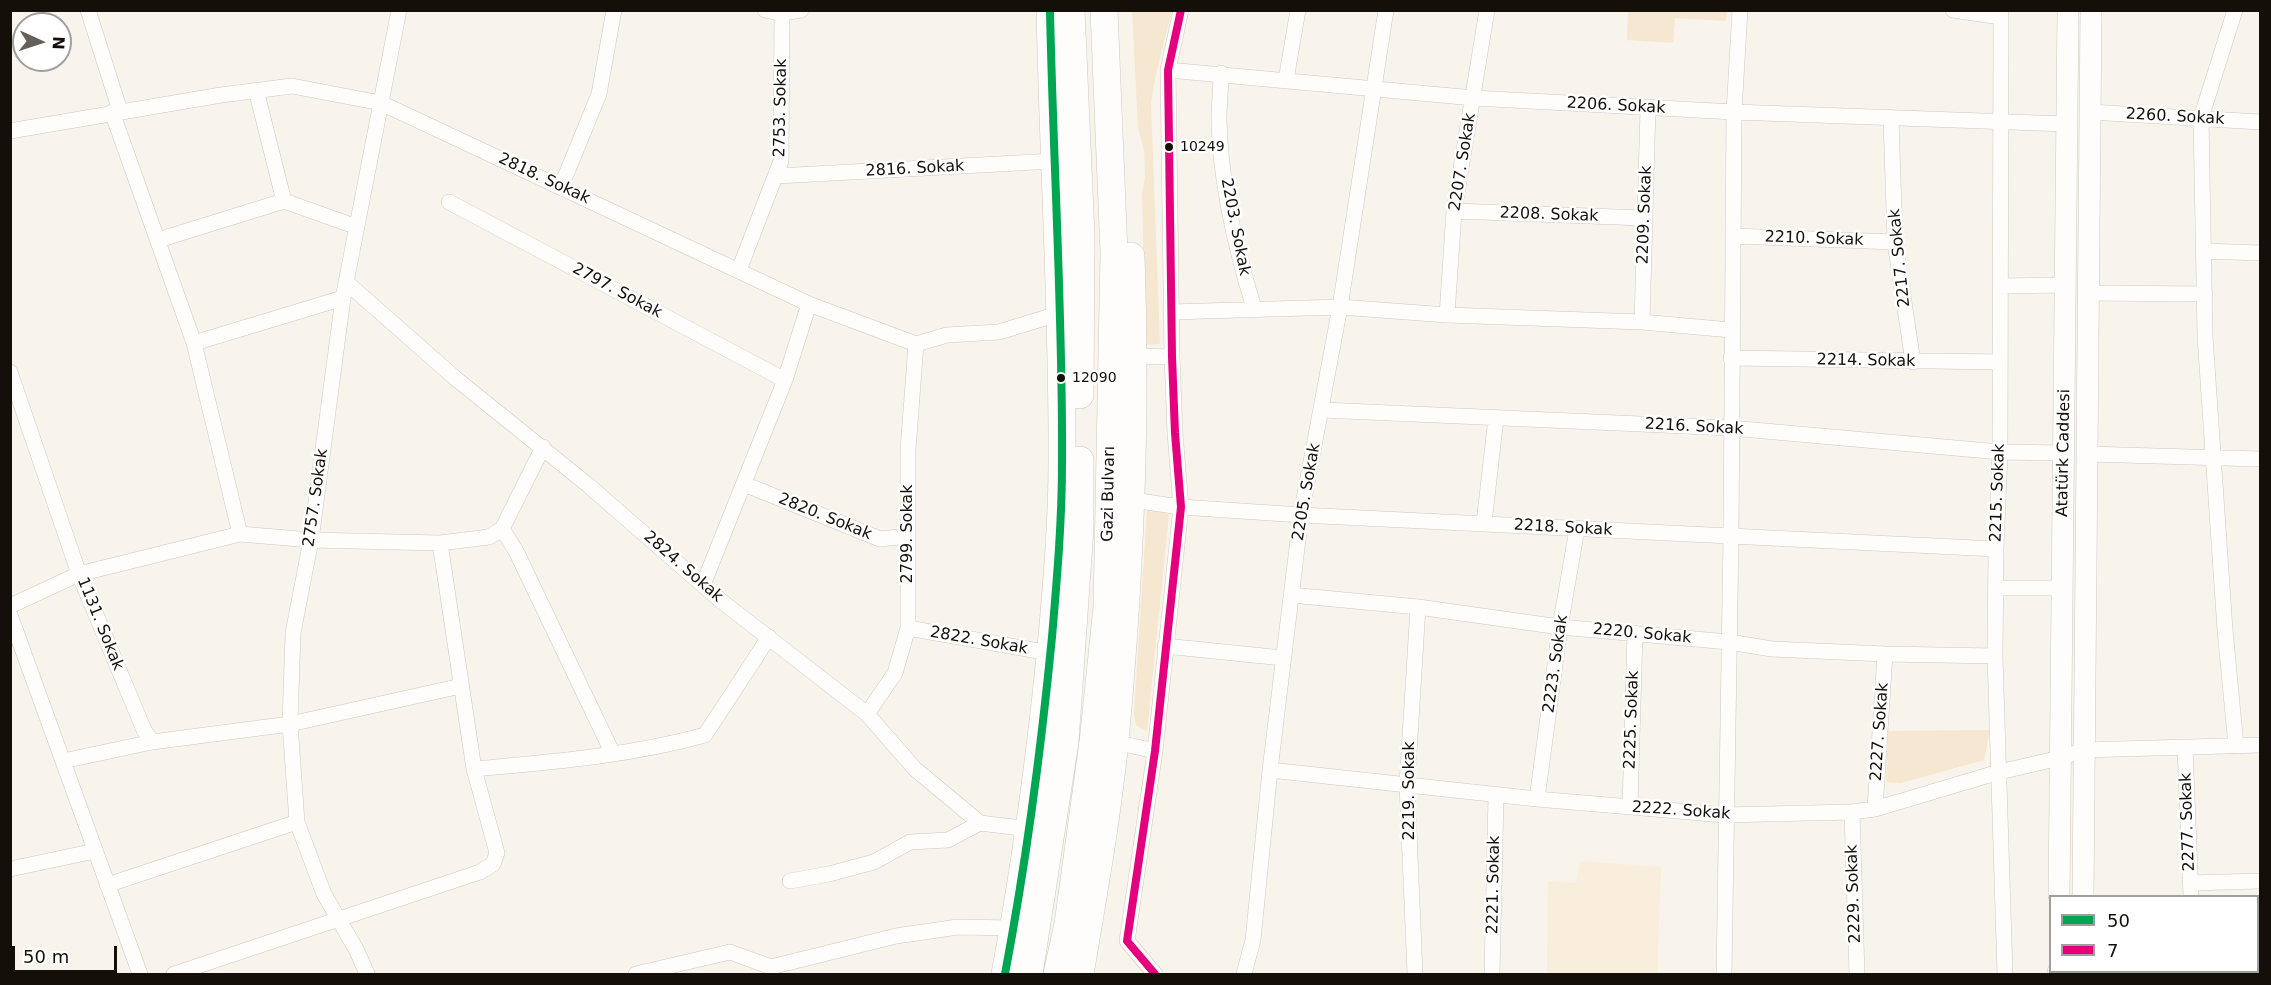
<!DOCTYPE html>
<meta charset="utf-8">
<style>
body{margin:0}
#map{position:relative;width:2271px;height:985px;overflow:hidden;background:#f8f3eb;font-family:"DejaVu Sans",sans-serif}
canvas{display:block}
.frame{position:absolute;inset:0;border:12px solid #141009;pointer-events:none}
.legend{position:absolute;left:2049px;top:895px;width:210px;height:78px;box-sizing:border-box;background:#fff;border:2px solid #a19f9d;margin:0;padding:8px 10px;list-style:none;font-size:18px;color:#141009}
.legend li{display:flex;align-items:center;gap:12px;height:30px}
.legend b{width:30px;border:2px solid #a19f9d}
.north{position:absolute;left:12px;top:12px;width:60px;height:60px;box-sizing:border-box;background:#fff;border:2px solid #a19f9d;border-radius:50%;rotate:93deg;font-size:16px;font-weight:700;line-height:24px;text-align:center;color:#141009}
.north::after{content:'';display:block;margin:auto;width:21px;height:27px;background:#645f58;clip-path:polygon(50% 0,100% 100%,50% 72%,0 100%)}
.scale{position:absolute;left:12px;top:946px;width:105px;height:27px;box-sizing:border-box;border:3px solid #141009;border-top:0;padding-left:8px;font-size:18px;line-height:21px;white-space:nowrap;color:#141009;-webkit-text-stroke:4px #fff;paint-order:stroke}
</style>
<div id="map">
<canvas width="2271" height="985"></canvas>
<div class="frame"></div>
<ul class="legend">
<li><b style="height:8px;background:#00a651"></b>50</li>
<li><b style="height:8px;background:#e5007d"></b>7</li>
</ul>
<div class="north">N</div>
<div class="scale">50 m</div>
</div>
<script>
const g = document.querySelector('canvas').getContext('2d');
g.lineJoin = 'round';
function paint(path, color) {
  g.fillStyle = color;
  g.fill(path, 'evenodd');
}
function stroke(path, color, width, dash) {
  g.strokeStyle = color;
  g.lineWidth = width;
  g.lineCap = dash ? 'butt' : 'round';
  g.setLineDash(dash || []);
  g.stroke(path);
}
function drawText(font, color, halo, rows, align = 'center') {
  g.font = font + ' "DejaVu Sans",sans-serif';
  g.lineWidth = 5;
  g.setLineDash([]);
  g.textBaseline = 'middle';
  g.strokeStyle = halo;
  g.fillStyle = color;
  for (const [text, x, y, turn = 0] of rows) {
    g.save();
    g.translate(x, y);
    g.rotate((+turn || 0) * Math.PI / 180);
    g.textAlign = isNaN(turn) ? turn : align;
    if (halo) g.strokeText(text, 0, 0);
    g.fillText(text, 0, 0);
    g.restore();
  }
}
paint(new Path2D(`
 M 1580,861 L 1661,867 L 1657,974 L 1547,974 L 1548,881 L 1576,883 Z`), '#f9eddb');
paint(new Path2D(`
 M 1132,11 L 1172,11 L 1156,74 L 1151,103 L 1160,344 L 1146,345 L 1142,195 L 1145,176 L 1144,150 L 1138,128 Z
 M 1628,11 L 1727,11 L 1726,21 L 1675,18 L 1673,43 L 1627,40 Z
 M 1147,510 L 1169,514 L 1147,732 L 1136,725 L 1134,713 Z
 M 1990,730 L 1984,760 L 1901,783 L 1886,782 L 1888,731 Z`), '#f6e7d0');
const street = new Path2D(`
 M 88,10 L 120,111
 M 765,10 L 782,13 L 801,10
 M 1953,10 L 2001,17
 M 2001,10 L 2000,452 L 1996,549 L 1995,656 L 2005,974
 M 2235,10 L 2201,118 L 2205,336 L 2225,630 L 2236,746
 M 1168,70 L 1474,98 L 1734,112 L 2066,124
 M 1221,73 C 1221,88 1219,104 1219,119 C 1220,180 1236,250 1254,308
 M 1286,80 L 1298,10
 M 256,90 L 284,201
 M 112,112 L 194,343 L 240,534
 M 2090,112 L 2260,122
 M 1891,119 L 1895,242 L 1913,362
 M 10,131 L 221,95 L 292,86 L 381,103 L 809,304 L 916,344 L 947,335 L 999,332 L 1061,313
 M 777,176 L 1054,161
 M 561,187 L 599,94 L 614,10
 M 449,202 L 785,380
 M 1454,211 L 1644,218
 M 1733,236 L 1895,242
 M 158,240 L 284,201 L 357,227
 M 2204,251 L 2260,253
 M 739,270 L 781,161 L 782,10
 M 346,282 L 455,378 L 588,485 L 720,600 L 867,714 L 915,769 L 980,823 L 1029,829
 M 2000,286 L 2065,285
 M 2088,293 L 2205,294
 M 1171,312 L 1340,307 L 1447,315 L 1642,322 L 1731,330
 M 1447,315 L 1454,211 L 1487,10
 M 1642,322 L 1648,108
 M 194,343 L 343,298
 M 1134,356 L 1172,357
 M 1731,358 L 2000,362
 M 10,372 L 79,574 L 144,730 L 152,742 L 290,724 L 461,686
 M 1322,410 L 1731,428 L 2000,452 L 2064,453
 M 2087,454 L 2260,459
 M 744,484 L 880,539 L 908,536
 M 1132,500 L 1181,507 L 1301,515 L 1996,549
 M 1484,523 L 1496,418
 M 502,529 L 516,551 L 613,754
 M 703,585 L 785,380 L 809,304
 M 1996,588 L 2062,588
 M 1291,595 L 1418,607 L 1560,627 L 1729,642 L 1772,649 L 1885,654 L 1995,656
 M 10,606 L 79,574 L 240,534 L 311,540 L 440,543 L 489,537 L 502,529 L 543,447
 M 10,615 L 140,974
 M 908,628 L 1050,653
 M 1165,646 L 1283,658
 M 867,714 L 895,673 L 908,628 L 908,450 L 916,344
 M 1115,742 L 1155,751
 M 2185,748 L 2191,896
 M 63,761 L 152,742
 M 474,769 C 551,762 629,756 705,735 L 769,637
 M 1270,770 L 1537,799 L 1725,815 L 1852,812 L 1875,809 L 1999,772 L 2060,758 L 2084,750 L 2260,745
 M 1537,799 L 1560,627 L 1577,529
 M 1630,807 L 1635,633
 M 1875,809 L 1885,654
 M 1852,812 L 1857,974
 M 10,869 L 95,851
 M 790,881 L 829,874 L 874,862 L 910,842 L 948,840 L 980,823
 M 2190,883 L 2260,881
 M 107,885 L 297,822
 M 2194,972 L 2194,974
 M 174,974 L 480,872 L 493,864 L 497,853 L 474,769 L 440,543
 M 367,974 L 357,951 L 324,894 L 297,822 L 290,724 L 293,633 L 311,540 L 343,298 L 399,10
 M 636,974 L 730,952 L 771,967 L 896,936 L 958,927 L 1014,928
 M 1155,974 L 1127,941 L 1155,751 L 1181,507 L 1175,433 L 1172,357 L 1168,70 L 1181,10
 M 1244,974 L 1253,940 L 1270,770 L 1301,515 L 1340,307 L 1386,10
 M 1415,974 L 1407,785 L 1418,607
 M 1492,974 L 1496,795
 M 1724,974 L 1731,536 L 1734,112 L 1740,10`);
const secondary = new Path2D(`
 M 2059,896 L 2068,10
 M 2083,896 L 2091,10
 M 2058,974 L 2058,972
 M 2082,974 L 2082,972`);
const highway = new Path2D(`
 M 1071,10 L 1081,235 L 1080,395
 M 1005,974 C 1026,863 1041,750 1052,637 C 1057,579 1062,521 1062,463 C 1063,312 1053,161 1050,10
 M 1029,974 L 1065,742 L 1080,528 L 1080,460
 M 1057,974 L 1068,924 L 1093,742 L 1107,607 L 1114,253 L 1104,10
 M 1080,974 C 1093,897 1107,819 1115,741 C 1130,580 1137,418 1131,256`);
stroke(street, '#cec9c2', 16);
stroke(secondary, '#cec9c2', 22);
stroke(highway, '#cec9c2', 28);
stroke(street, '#fefdfc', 15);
stroke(secondary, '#fefdfc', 21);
stroke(highway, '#fefdfc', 27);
stroke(new Path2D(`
 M 1005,974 C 1026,863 1041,750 1052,637 C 1057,579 1062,521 1062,463 C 1063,312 1053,161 1050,10`), '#00a651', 8);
stroke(new Path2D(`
 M 1155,974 L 1127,941 L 1155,751 L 1181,507 L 1175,433 L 1172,357 L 1168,70 L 1181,10`), '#e5007d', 8);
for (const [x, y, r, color] of [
 [1169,147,5,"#141009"],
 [1061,378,5,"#141009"]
]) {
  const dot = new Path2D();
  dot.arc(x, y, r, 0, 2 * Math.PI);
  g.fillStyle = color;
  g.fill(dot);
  stroke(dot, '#fff', 2);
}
drawText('14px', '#141009', '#fff', [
 ["10249",1180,147],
 ["12090",1072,378]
], 'left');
drawText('16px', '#141009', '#fff', [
 ["2206. Sokak",1616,106,3],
 ["2753. Sokak",781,108,-89],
 ["2260. Sokak",2175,117,3],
 ["2207. Sokak",1463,162,-81],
 ["2816. Sokak",915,169,-3],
 ["2818. Sokak",544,179,25],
 ["2208. Sokak",1549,215,2],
 ["2209. Sokak",1645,215,-88],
 ["2203. Sokak",1235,227,79],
 ["2210. Sokak",1814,239,2],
 ["2217. Sokak",1900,258,-96],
 ["2797. Sokak",617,291,28],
 ["2214. Sokak",1866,361,1],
 ["2216. Sokak",1694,427,3],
 ["Atatürk Caddesi",2064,453,-89],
 ["2205. Sokak",1307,492,-80],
 ["2215. Sokak",1998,493,-88],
 ["Gazi Bulvarı",1109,494,-89],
 ["2757. Sokak",316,498,-82],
 ["2820. Sokak",825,517,22],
 ["2218. Sokak",1563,528,3],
 ["2799. Sokak",908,534,-90],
 ["2824. Sokak",683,567,41],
 ["1131. Sokak",100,624,68],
 ["2220. Sokak",1642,634,5],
 ["2822. Sokak",979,641,10],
 ["2223. Sokak",1556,664,-82],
 ["2225. Sokak",1632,720,-88],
 ["2227. Sokak",1880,732,-86],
 ["2219. Sokak",1410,791,-90],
 ["2222. Sokak",1681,811,4],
 ["2277. Sokak",2188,822,-92],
 ["2221. Sokak",1494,885,-89],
 ["2229. Sokak",1854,894,-92]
]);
</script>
